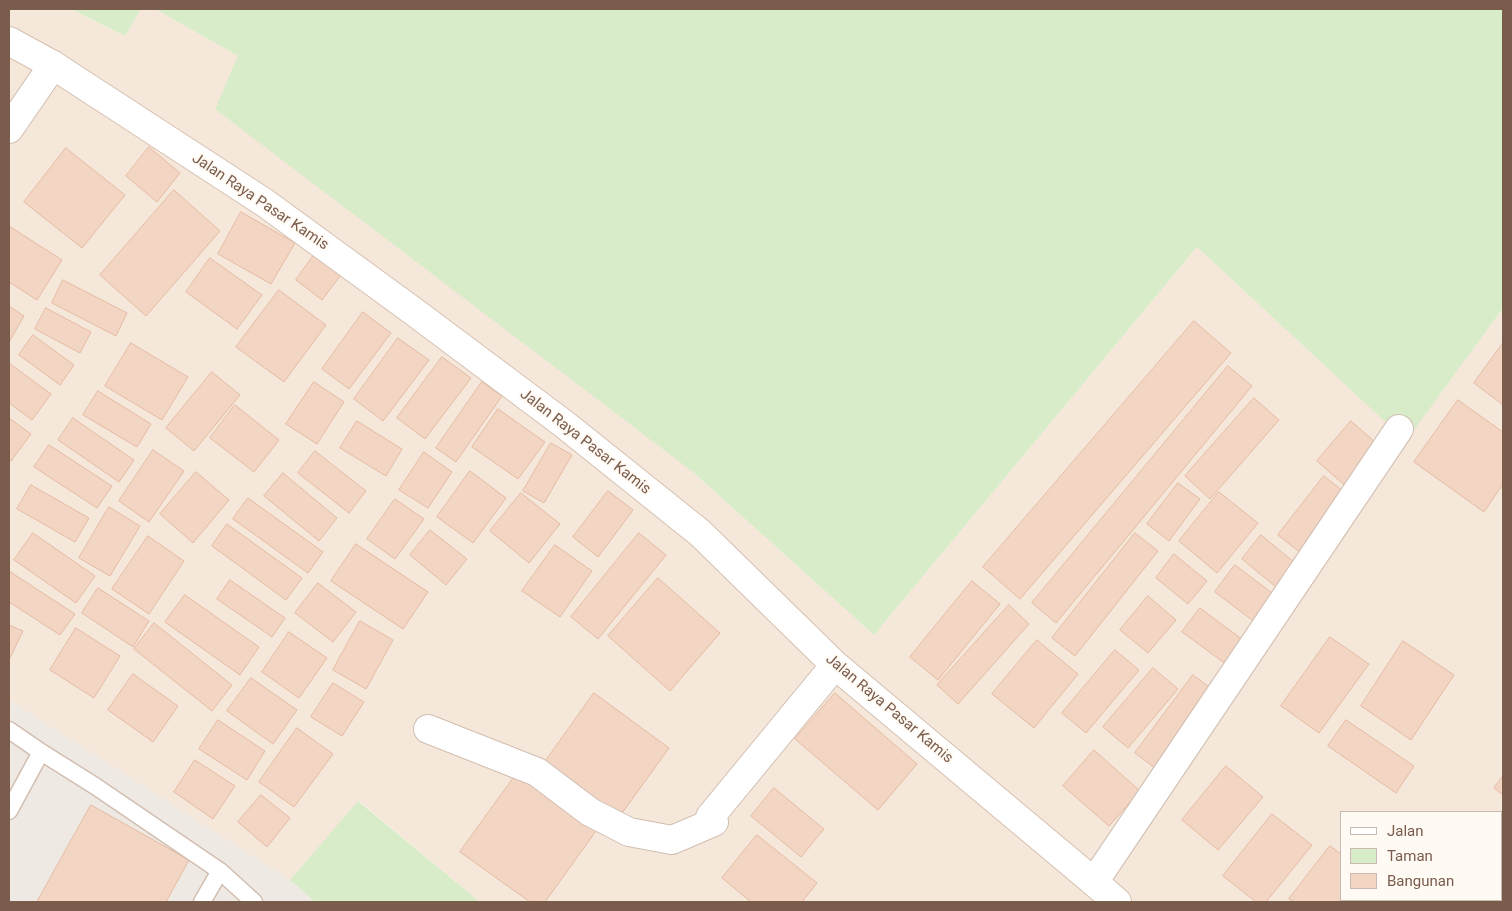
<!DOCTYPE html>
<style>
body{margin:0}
#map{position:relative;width:1512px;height:911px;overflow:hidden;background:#fdf6ec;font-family:Roboto,sans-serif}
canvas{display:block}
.frame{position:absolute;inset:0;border:10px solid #7a5c4d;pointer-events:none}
.legend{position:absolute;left:1340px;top:811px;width:162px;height:90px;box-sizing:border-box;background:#fffaf3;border:1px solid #cabbb1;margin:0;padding:6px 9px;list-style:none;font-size:15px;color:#7a5c4d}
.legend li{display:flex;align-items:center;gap:10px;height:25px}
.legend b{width:25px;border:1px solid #cabbb1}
</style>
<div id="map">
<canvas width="1512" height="911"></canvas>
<div class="frame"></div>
<ul class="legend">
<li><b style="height:6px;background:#fff"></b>Jalan</li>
<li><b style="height:14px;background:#d8ecc9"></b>Taman</li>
<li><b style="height:14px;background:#f3d5c3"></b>Bangunan</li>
</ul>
</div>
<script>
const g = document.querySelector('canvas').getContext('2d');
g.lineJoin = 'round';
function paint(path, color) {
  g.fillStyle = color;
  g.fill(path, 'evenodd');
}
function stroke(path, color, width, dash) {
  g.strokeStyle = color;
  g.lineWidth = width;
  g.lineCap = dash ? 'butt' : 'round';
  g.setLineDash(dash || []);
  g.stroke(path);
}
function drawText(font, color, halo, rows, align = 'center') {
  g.font = font + ' Roboto,sans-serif';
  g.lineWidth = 4;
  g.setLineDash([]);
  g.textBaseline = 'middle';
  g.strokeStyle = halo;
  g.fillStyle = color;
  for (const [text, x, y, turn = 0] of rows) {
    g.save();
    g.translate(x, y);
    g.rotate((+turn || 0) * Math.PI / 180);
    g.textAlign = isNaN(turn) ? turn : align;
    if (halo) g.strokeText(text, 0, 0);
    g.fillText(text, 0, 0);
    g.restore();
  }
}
paint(new Path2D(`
 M 9,9 L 71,9 L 125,36 L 141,9 L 155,9 L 238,56 L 693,472 L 874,635 L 1197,247 L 1406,440 L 1503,308 L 1503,902 L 480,902 L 359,801 L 290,880 L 9,700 ZM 1341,812 L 1501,812 L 1501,900 L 1341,900 Z`), '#f5e8da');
paint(new Path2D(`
 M 9,700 L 290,880 L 315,902 L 9,902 Z`), '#efe9e4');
paint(new Path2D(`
 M 71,9 L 141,9 L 125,36 Z
 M 155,9 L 1503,9 L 1503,308 L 1406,441 L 1197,247 L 874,635 L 693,472 L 215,109 L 238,56 Z
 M 358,801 L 480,902 L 315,902 L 290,880 Z`), '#d8ecc9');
const building = new Path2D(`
 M 149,147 L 180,173 L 157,202 L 126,176 Z
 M 66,148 L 125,195 L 82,248 L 24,202 Z
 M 174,190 L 220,231 L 146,316 L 100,275 Z
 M 241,212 L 295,243 L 271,284 L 218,254 Z
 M 9,226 L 62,260 L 37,300 L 9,282 Z
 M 316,252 L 343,272 L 322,300 L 296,280 Z
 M 210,258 L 262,295 L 237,329 L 186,292 Z
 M 63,280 L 127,313 L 116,336 L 52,303 Z
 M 279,290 L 326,325 L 284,382 L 236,347 Z
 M 9,306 L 24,316 L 9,342 Z
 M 46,308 L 91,332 L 80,353 L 35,329 Z
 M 363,312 L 391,333 L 349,389 L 322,369 Z
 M 1194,321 L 1231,353 L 1020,599 L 983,567 Z
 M 33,335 L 74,365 L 60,385 L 19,355 Z
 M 398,338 L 429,360 L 383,421 L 354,399 Z
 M 131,343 L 188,377 L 162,420 L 105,386 Z
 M 1503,343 L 1503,405 L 1474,383 Z
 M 442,357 L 471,378 L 425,439 L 397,418 Z
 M 9,363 L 51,394 L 32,420 L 9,403 Z
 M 1228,366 L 1252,386 L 1056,623 L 1032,603 Z
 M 212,372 L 240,395 L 194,451 L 166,428 Z
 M 314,382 L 344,402 L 317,444 L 286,424 Z
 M 482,382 L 502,396 L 456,462 L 436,448 Z
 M 98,391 L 151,424 L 137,447 L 83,415 Z
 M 1254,398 L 1279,420 L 1210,499 L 1185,476 Z
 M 1458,400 L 1503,432 L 1503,484 L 1484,512 L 1414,462 Z
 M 235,405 L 279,440 L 254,472 L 210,438 Z
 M 498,409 L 545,442 L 518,479 L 472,447 Z
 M 9,418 L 31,434 L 11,461 L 9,459 Z
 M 73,418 L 134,460 L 119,482 L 58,440 Z
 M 357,421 L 402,449 L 386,476 L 340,448 Z
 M 1351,421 L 1384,450 L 1350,490 L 1317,461 Z
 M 551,443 L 572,455 L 544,503 L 523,491 Z
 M 49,445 L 112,486 L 97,508 L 34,467 Z
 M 153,450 L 184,471 L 149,522 L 119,501 Z
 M 315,451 L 366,491 L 349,513 L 298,473 Z
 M 424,452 L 452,472 L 428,508 L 399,490 Z
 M 470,471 L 506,498 L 473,543 L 437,517 Z
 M 196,472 L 229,500 L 193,543 L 160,514 Z
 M 283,473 L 337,518 L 319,541 L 264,496 Z
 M 1324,476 L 1349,496 L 1302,554 L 1278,535 Z
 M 1178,483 L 1200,499 L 1169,541 L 1147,524 Z
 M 31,485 L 89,518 L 75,542 L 17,509 Z
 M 608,491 L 633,510 L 598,557 L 573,537 Z
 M 1219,492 L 1258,523 L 1217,573 L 1179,541 Z
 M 521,493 L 560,524 L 529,563 L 490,531 Z
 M 248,498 L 323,552 L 308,573 L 233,519 Z
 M 395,499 L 424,519 L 395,559 L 367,539 Z
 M 109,507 L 140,526 L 110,576 L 79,558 Z
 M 227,524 L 302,578 L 286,600 L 212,546 Z
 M 430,530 L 467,559 L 446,585 L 410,555 Z
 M 33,533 L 95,576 L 76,603 L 14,560 Z
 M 639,533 L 666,555 L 598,639 L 571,617 Z
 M 1135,533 L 1158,551 L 1075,656 L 1052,638 Z
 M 1261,535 L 1301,568 L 1282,592 L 1242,559 Z
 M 148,536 L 184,561 L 149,614 L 112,589 Z
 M 356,544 L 428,592 L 403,629 L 331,581 Z
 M 555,545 L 592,571 L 560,617 L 522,591 Z
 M 1174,554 L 1207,581 L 1188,604 L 1156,578 Z
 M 1235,565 L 1276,596 L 1256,623 L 1215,592 Z
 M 9,571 L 75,614 L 60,635 L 9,602 Z
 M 658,578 L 720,633 L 670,691 L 608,636 Z
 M 230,580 L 285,618 L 272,637 L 217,599 Z
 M 972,581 L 1000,604 L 938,680 L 910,657 Z
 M 318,583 L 356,612 L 333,642 L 295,613 Z
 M 98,588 L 149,621 L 133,647 L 82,613 Z
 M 185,595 L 259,647 L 240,675 L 165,622 Z
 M 1148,596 L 1176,620 L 1148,653 L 1120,630 Z
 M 1009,605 L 1029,624 L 958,704 L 937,685 Z
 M 1200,608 L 1247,643 L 1230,667 L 1182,632 Z
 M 360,621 L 393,640 L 366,689 L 333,670 Z
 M 154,623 L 232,685 L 212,711 L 134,649 Z
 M 9,625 L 23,631 L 9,660 Z
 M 76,628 L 120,656 L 94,698 L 50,670 Z
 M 289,632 L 327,658 L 299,698 L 262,672 Z
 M 1330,637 L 1369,664 L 1319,733 L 1281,706 Z
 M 1037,640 L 1078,674 L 1034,728 L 992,694 Z
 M 1403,641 L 1454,675 L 1411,740 L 1361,706 Z
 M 1115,650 L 1139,670 L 1086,733 L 1062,713 Z
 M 1153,668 L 1178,689 L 1128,748 L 1103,727 Z
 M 133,674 L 178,706 L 153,742 L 108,710 Z
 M 1193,675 L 1213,690 L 1155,768 L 1135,753 Z
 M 251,678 L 297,710 L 273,744 L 227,711 Z
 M 333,683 L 364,702 L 342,736 L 311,717 Z
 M 594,693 L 669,748 L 620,816 L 545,762 Z
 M 835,693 L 917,764 L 878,810 L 795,739 Z
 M 218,720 L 265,751 L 247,780 L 199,749 Z
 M 1346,720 L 1414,766 L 1396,793 L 1328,746 Z
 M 297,728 L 333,754 L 294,807 L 259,782 Z
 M 1094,750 L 1140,791 L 1109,826 L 1063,786 Z
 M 195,760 L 235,786 L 213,819 L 174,792 Z
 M 1226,766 L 1263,797 L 1218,850 L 1182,820 Z
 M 517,773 L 596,831 L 545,902 L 530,902 L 460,852 Z
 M 1503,776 L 1503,795 L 1494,788 Z
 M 774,788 L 824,829 L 801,857 L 751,816 Z
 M 261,795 L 290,818 L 267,847 L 238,822 Z
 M 91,805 L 189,860 L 166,902 L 37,902 Z
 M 1272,814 L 1312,845 L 1266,902 L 1256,902 L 1223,876 Z
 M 757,835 L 817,883 L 802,902 L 751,902 L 722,878 Z
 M 1330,846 L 1341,854 L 1341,900 L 1391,900 L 1389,902 L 1294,902 L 1289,899 Z
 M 1404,900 L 1474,900 L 1472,902 L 1402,902 Z`);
paint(building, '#f3d5c3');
stroke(building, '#e6bba3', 1);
const service = new Path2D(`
 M 9,730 L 41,752 L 9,811
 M 41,752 L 95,786 L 220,871 L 254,902
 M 202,902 L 220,871`);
const minor = new Path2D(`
 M 9,129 L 53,65
 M 428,729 L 537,772 L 590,812 L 629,832 L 672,840 L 714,822 L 710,817 L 835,665
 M 1501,881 L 1503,878
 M 1094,882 L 1399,429
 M 1486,902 L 1488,900`);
const secondary = new Path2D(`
 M 9,41 L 53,65 L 265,203 L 413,311 L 564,424 L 700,533 L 835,665 L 1094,882 L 1117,902`);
stroke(service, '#d1beb0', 19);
stroke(minor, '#d1beb0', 30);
stroke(secondary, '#d6c0b0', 30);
stroke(service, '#fff', 16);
stroke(minor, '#fff', 28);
stroke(secondary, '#fff', 28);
drawText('15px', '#7a5c4d', '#fffaf3', [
 ["Jalan Raya Pasar Kamis",260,202,34],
 ["Jalan Raya Pasar Kamis",585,442,38],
 ["Jalan Raya Pasar Kamis",889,709,40]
]);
</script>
